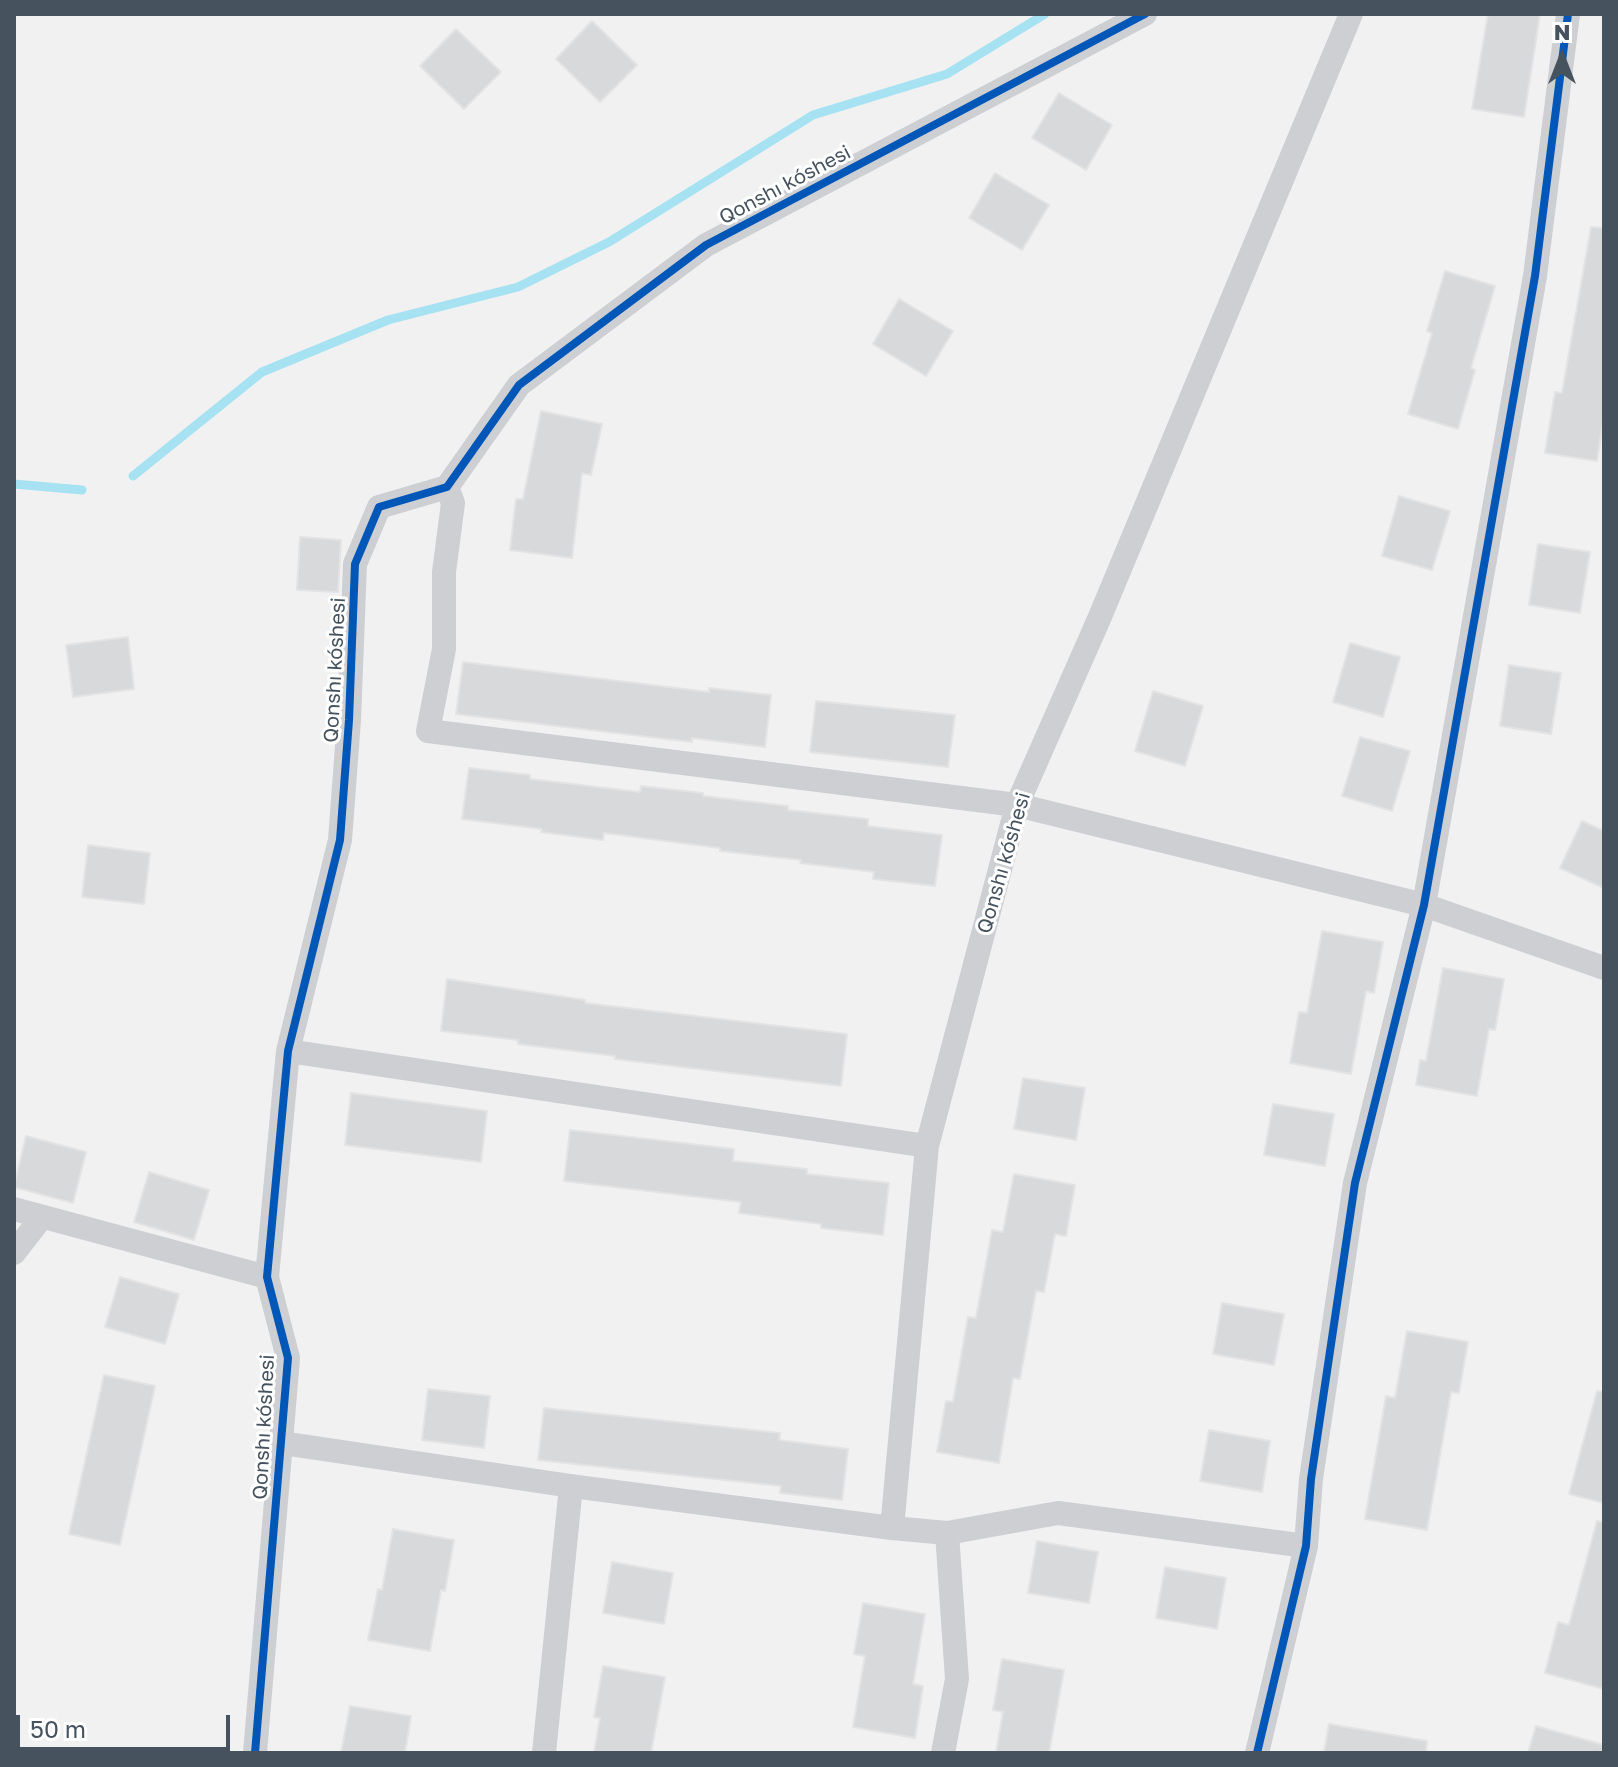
<!DOCTYPE html>
<meta charset="utf-8">
<style>
body{margin:0}
#map{position:relative;width:1618px;height:1767px;overflow:hidden;background:#f2f1f1;font-family:"Golos Text",sans-serif}
canvas{display:block}
.frame{position:absolute;inset:0;border:16px solid #46535f;pointer-events:none}
.north{position:absolute;left:1522px;top:16px;width:80px;height:80px;-webkit-text-stroke:6px #fff;paint-order:stroke;rotate:0deg;font-size:22px;font-weight:700;line-height:32px;text-align:center;color:#46535f}
.north::after{content:'';display:block;margin:auto;width:28px;height:36px;background:#46535f;clip-path:polygon(50% 0,100% 100%,50% 72%,0 100%)}
.scale{position:absolute;left:16px;top:1715px;width:214px;height:36px;box-sizing:border-box;border:4px solid #46535f;border-top:0;padding-left:10px;font-size:24px;line-height:28px;white-space:nowrap;color:#46535f;-webkit-text-stroke:6px #fff;paint-order:stroke}
</style>
<div id="map">
<canvas width="1618" height="1767"></canvas>
<div class="frame"></div>
<div class="north">N</div>
<div class="scale">50 m</div>
</div>
<script>
const g = document.querySelector('canvas').getContext('2d');
g.lineJoin = 'round';
function stroke(path, color, width, dash) {
  g.strokeStyle = color;
  g.lineWidth = width;
  g.lineCap = dash ? 'butt' : 'round';
  g.setLineDash(dash || []);
  g.stroke(path);
}
function paint(path, color) {
  g.fillStyle = color;
  g.fill(path, 'evenodd');
}
function drawText(font, color, halo, rows, align = 'center') {
  g.font = font + ' "Golos Text",sans-serif';
  g.lineWidth = 6;
  g.setLineDash([]);
  g.textBaseline = 'middle';
  g.strokeStyle = halo;
  g.fillStyle = color;
  for (const [text, x, y, turn = 0] of rows) {
    g.save();
    g.translate(x, y);
    g.rotate((+turn || 0) * Math.PI / 180);
    g.textAlign = isNaN(turn) ? turn : align;
    if (halo) g.strokeText(text, 0, 0);
    g.fillText(text, 0, 0);
    g.restore();
  }
}
stroke(new Path2D(`
 M 133,476 L 262,372 L 388,320 L 518,287 L 609,242 L 813,115 L 947,74 L 1045,14
 M 14,484 L 82,490`), '#a6e2f2', 9);
const building = new Path2D(`
 M 1488,14 L 1540,14 L 1524,117 L 1472,109 Z
 M 592,21 L 637,65 L 600,102 L 556,59 Z
 M 456,29 L 501,72 L 464,109 L 420,66 Z
 M 1059,93 L 1112,125 L 1086,170 L 1032,138 Z
 M 995,173 L 1049,205 L 1022,250 L 969,218 Z
 M 1591,227 L 1604,228 L 1604,415 L 1597,461 L 1545,453 L 1555,392 L 1562,393 Z
 M 1445,271 L 1495,286 L 1471,368 L 1475,370 L 1458,429 L 1408,414 L 1432,333 L 1427,331 Z
 M 899,299 L 953,331 L 926,376 L 873,344 Z
 M 541,411 L 602,424 L 591,475 L 582,473 L 572,558 L 510,550 L 516,499 L 523,499 Z
 M 1399,496 L 1450,511 L 1432,570 L 1382,556 Z
 M 300,537 L 341,540 L 338,592 L 297,590 Z
 M 1538,544 L 1590,552 L 1580,613 L 1529,605 Z
 M 128,637 L 134,689 L 73,697 L 66,645 Z
 M 1350,643 L 1400,657 L 1383,717 L 1333,702 Z
 M 463,662 L 709,692 L 709,688 L 771,695 L 765,747 L 692,738 L 692,742 L 456,714 Z
 M 1509,665 L 1561,673 L 1551,734 L 1500,726 Z
 M 1153,691 L 1203,706 L 1185,766 L 1135,751 Z
 M 816,701 L 955,715 L 948,767 L 810,752 Z
 M 1360,737 L 1410,751 L 1392,811 L 1342,796 Z
 M 469,768 L 530,775 L 530,779 L 640,792 L 641,786 L 703,793 L 703,796 L 788,806 L 788,810 L 868,819 L 868,826 L 942,835 L 935,886 L 873,879 L 874,872 L 800,863 L 801,860 L 720,851 L 720,848 L 604,833 L 603,840 L 541,832 L 542,829 L 462,819 Z
 M 1582,821 L 1604,831 L 1604,888 L 1560,868 Z
 M 88,845 L 150,853 L 144,904 L 82,897 Z
 M 1322,931 L 1383,942 L 1374,993 L 1366,991 L 1351,1074 L 1290,1063 L 1299,1012 L 1307,1013 Z
 M 1443,968 L 1504,979 L 1495,1030 L 1489,1029 L 1477,1096 L 1416,1085 L 1420,1060 L 1426,1061 Z
 M 447,979 L 585,1000 L 585,1003 L 847,1034 L 841,1086 L 615,1059 L 615,1056 L 518,1044 L 518,1040 L 441,1031 Z
 M 1023,1078 L 1085,1088 L 1076,1140 L 1014,1129 Z
 M 351,1093 L 487,1111 L 481,1162 L 345,1145 Z
 M 1273,1104 L 1334,1114 L 1325,1166 L 1264,1155 Z
 M 570,1130 L 734,1149 L 733,1161 L 807,1169 L 807,1174 L 889,1183 L 883,1235 L 821,1228 L 821,1224 L 739,1213 L 741,1202 L 564,1181 Z
 M 26,1136 L 86,1152 L 73,1203 L 14,1187 Z
 M 149,1172 L 209,1190 L 194,1240 L 134,1222 Z
 M 1014,1174 L 1075,1185 L 1066,1236 L 1055,1234 L 1044,1292 L 1036,1291 L 1020,1379 L 1013,1378 L 999,1463 L 937,1452 L 946,1401 L 953,1402 L 968,1317 L 976,1318 L 992,1230 L 1003,1232 Z
 M 120,1277 L 179,1294 L 165,1344 L 105,1327 Z
 M 1222,1303 L 1284,1314 L 1274,1365 L 1213,1354 Z
 M 1407,1331 L 1468,1342 L 1459,1393 L 1451,1392 L 1427,1530 L 1365,1519 L 1386,1396 L 1395,1398 Z
 M 104,1375 L 155,1386 L 120,1545 L 69,1534 Z
 M 428,1389 L 490,1396 L 484,1448 L 422,1440 Z
 M 1597,1391 L 1604,1392 L 1604,1503 L 1569,1494 Z
 M 544,1408 L 780,1433 L 779,1440 L 848,1449 L 842,1500 L 780,1493 L 781,1486 L 538,1460 Z
 M 1209,1430 L 1270,1441 L 1262,1492 L 1200,1481 Z
 M 1597,1521 L 1604,1522 L 1604,1689 L 1545,1673 L 1558,1622 L 1569,1625 Z
 M 393,1529 L 454,1540 L 445,1591 L 441,1590 L 430,1651 L 368,1640 L 378,1589 L 382,1590 Z
 M 1037,1541 L 1098,1552 L 1089,1603 L 1028,1593 Z
 M 612,1562 L 673,1573 L 664,1624 L 603,1613 Z
 M 1165,1567 L 1226,1578 L 1217,1629 L 1156,1618 Z
 M 863,1603 L 925,1614 L 913,1684 L 923,1686 L 915,1738 L 853,1727 L 865,1656 L 854,1654 Z
 M 1002,1659 L 1064,1670 L 1049,1753 L 996,1753 L 1003,1712 L 993,1710 Z
 M 603,1666 L 665,1677 L 651,1753 L 594,1753 L 600,1718 L 594,1717 Z
 M 350,1706 L 411,1716 L 405,1753 L 341,1753 Z
 M 1329,1724 L 1427,1741 L 1426,1753 L 1324,1753 Z
 M 1536,1726 L 1604,1745 L 1604,1753 L 1528,1753 Z`);
paint(building, '#d8d9db');
stroke(building, '#e3e3e4', 2);
stroke(new Path2D(`
 M 447,487 L 453,503 L 444,572 L 444,649 L 428,731 L 1017,805 L 1424,905 L 1604,968
 M 288,1051 L 927,1146
 M 14,1209 L 267,1277
 M 14,1253 L 42,1217
 M 282,1443 L 571,1486 L 892,1528 L 947,1533 L 1058,1513 L 1306,1546
 M 892,1528 L 927,1146 L 1017,805 L 1099,619 L 1351,14
 M 255,1753 L 288,1358 L 267,1277 L 288,1051 L 340,840 L 349,720 L 355,564 L 379,507 L 447,487 L 519,385 L 706,245 L 1145,14
 M 544,1753 L 571,1486
 M 943,1753 L 957,1679 L 947,1533
 M 1257,1753 L 1306,1546 L 1311,1479 L 1355,1183 L 1424,905 L 1535,276 L 1568,14`), '#cdcfd2', 24);
stroke(new Path2D(`
 M 255,1753 L 288,1358 L 267,1277 L 288,1051 L 340,840 L 349,720 L 355,564 L 379,507 L 447,487 L 519,385 L 706,245 L 1145,14
 M 1257,1753 L 1306,1546 L 1311,1479 L 1355,1183 L 1424,905 L 1535,276 L 1568,14`), '#0057b8', 8);
drawText('20px', '#46535f', '#fff', [
 ["Qonshı kóshesi",785,185,-28],
 ["Qonshı kóshesi",335,670,-87],
 ["Qonshı kóshesi",1004,863,-74],
 ["Qonshı kóshesi",264,1427,-87]
]);
</script>
